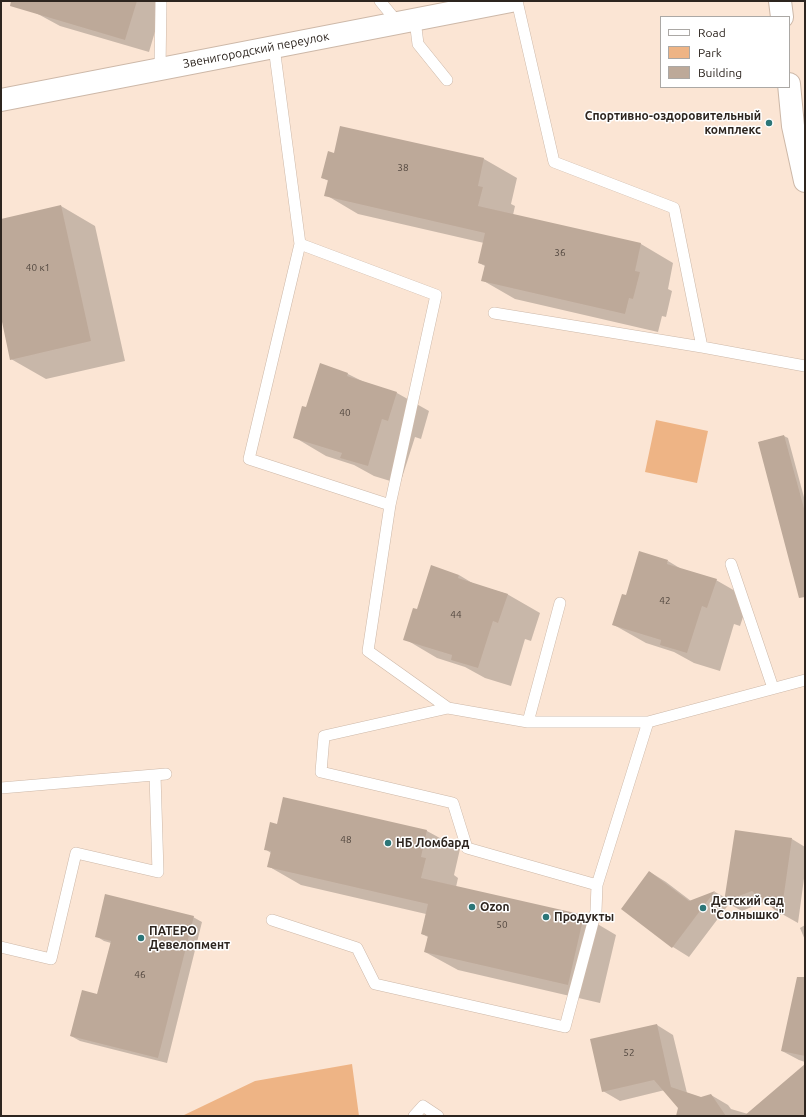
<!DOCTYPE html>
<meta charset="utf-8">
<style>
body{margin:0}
#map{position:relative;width:806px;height:1117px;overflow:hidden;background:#fbe5d4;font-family:Ubuntu,sans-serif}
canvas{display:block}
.frame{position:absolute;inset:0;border:2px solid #2d251f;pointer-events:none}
.legend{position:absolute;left:660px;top:16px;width:130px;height:72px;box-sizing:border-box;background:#fff;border:1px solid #aba8a5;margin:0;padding:5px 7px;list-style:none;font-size:12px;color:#2d251f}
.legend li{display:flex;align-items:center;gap:8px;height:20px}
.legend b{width:20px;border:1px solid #aba8a5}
</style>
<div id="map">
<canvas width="806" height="1117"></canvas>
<div class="frame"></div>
<ul class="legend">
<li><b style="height:5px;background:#fff"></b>Road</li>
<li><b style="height:11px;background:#eeb485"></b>Park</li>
<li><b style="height:11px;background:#bda999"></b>Building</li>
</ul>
</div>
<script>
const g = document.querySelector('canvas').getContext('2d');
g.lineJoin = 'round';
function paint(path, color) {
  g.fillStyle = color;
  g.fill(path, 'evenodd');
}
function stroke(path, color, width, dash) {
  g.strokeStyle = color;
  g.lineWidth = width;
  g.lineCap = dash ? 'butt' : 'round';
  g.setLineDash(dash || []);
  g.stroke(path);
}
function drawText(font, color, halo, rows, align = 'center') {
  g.font = font + ' Ubuntu,sans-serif';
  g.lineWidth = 3;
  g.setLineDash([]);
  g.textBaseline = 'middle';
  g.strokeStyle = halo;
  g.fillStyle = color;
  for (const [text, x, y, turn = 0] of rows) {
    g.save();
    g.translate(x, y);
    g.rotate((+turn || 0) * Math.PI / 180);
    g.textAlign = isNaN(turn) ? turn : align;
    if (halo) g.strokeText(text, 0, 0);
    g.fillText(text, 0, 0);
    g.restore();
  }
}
paint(new Path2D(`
 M 656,420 L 708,431 L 697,483 L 645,472 Z
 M 352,1064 L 359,1116 L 182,1116 L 255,1081 Z`), '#eeb485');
paint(new Path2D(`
 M 40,1 L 164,1 L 149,52 L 60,26 L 36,13 Z
 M 341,127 L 484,159 L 517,178 L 511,204 L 515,206 L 513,215 L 641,244 L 673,263 L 668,289 L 672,291 L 666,317 L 662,316 L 658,332 L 515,299 L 482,280 L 485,266 L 479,263 L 484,243 L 358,214 L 326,195 L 329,181 L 322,178 L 335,154 Z
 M 61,206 L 95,226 L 125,361 L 46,379 L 11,359 L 1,313 L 1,220 Z
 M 320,365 L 348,374 L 364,382 L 397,393 L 429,411 L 421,439 L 415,437 L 400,484 L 374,476 L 354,465 L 326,456 L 294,437 L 307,409 Z
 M 784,436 L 788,438 L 805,501 L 805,569 L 759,442 Z
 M 668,561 L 683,570 L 716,580 L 749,599 L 740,626 L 734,624 L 720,671 L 694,663 L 674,652 L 646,643 L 614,625 L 627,596 Z
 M 459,575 L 474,584 L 507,594 L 540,613 L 531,641 L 525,639 L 511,686 L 485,678 L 465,667 L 437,658 L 405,639 L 418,611 Z
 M 284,798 L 427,831 L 460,849 L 454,875 L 458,878 L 456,887 L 584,916 L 616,935 L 600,1003 L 458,970 L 425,952 L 428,937 L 422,934 L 426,914 L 301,885 L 268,866 L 271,853 L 265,849 L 278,825 Z
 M 792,839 L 805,847 L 805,871 L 798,923 L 782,914 L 766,901 L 742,911 L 729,904 L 689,957 L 673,947 L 622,909 L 650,872 L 666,882 L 691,901 L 715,892 L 726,898 Z
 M 193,917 L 202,922 L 167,1063 L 80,1041 L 71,1036 L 98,995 L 111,943 L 104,941 L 96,936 Z
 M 805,925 L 805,940 L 800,928 Z
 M 805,992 L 805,1062 L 799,1060 L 782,1051 Z
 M 657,1025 L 673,1035 L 687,1093 L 701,1098 L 711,1095 L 728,1105 L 731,1109 L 748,1114 L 805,1065 L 805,1116 L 677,1116 L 680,1107 L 665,1090 L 620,1101 L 603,1091 Z`), '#0003');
paint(new Path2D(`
 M 11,1 L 137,1 L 125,40 L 10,6 Z
 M 340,126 L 484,158 L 478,186 L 483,187 L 478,206 L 641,243 L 635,271 L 640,272 L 633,299 L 629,298 L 625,314 L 481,281 L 485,265 L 478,263 L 485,233 L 324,196 L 328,180 L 321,178 L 328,151 L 334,153 Z
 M 61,205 L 91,341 L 10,360 L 1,317 L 1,219 Z
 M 320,363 L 348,373 L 347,376 L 397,392 L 388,421 L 382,419 L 368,466 L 340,458 L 342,453 L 293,438 L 302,406 L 306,407 Z
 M 784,435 L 805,512 L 805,597 L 799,598 L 758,442 Z
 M 639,551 L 668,560 L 667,564 L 717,579 L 707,608 L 702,606 L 687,653 L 660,645 L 661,640 L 612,625 L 622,594 L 626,595 Z
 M 431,565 L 459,575 L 458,578 L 508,594 L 498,623 L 493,621 L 478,668 L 451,660 L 452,655 L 403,640 L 413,608 L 417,609 Z
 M 283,797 L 427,830 L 421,857 L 426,858 L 421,878 L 584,915 L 568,985 L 424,952 L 428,936 L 421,934 L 428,904 L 267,867 L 271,851 L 264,850 L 270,822 L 277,824 Z
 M 735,830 L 792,838 L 781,915 L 752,891 L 724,902 Z
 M 649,871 L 689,901 L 715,891 L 672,948 L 621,909 Z
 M 105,894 L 194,916 L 158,1058 L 70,1036 L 82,990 L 97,994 L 111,941 L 95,937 Z
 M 797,977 L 805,977 L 805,1056 L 781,1051 Z
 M 657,1024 L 671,1087 L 701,1097 L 711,1094 L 726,1116 L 676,1116 L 678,1108 L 654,1080 L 602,1092 L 590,1039 Z
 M 805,1064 L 805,1116 L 744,1116 Z`), '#bda999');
const lane = new Path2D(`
 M 380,1 L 398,23
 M 517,1 L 554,162 L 674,208 L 702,347
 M 415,20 L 418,44 L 447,80
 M 274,47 L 300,244 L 249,459 L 390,505 L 436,295 L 300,244
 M 160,69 L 161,1
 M 494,313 L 702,347 L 805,366
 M 390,505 L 368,651 L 448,708 L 528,722 L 648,722 L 805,680
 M 731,564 L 773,688
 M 448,708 L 324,736 L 321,772 L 453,803 L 467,848 L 597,885
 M 528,722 L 560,603
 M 1,788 L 166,774
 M 272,920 L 357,948 L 375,984 L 565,1027 L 596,911 L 597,885 L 648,722
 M 1,947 L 51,959 L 76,853 L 158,872 L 155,775
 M 414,1116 L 423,1106 L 438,1116`);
const street = new Path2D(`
 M 1,100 L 511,1`);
const secondary = new Path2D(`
 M 780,1 L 782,17
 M 789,84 L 793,126 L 805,181`);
stroke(lane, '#cdb8a8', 12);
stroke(street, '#cdb8a8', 24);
stroke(secondary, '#cdb8a8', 24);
stroke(lane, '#fff', 11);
stroke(street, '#fff', 22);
stroke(secondary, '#fff', 22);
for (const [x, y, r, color] of [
 [769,123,4,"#2c7678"],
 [388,843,4,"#2c7678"],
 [472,907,4,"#2c7678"],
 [703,908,4,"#2c7678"],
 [546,917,4,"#2c7678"],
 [141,938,4,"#2c7678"]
]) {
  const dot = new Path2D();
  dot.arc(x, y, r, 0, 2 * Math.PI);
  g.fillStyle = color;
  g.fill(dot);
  stroke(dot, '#fff', 1.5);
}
drawText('10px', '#51463e', null, [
 ["38",403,168],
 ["36",560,253],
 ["40 к1",38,268],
 ["40",345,413],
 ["42",665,601],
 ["44",456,615],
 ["48",346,840],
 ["50",502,925],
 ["46",140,975],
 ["52",629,1053]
]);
drawText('12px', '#2d251f', '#fff', [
 ["Звенигородский переулок",256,50,-11]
]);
drawText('bold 12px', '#2d251f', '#fff', [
 ["Спортивно-оздоровительный",761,116,"right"],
 ["комплекс",761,130,"right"],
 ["НБ Ломбард",396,843],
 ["Детский сад",711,901],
 ["\"Солнышко\"",711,915],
 ["Ozon",480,907],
 ["Продукты",554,917],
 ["ПАТЕРО",149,931],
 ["Девелопмент",149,945]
], 'left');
</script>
